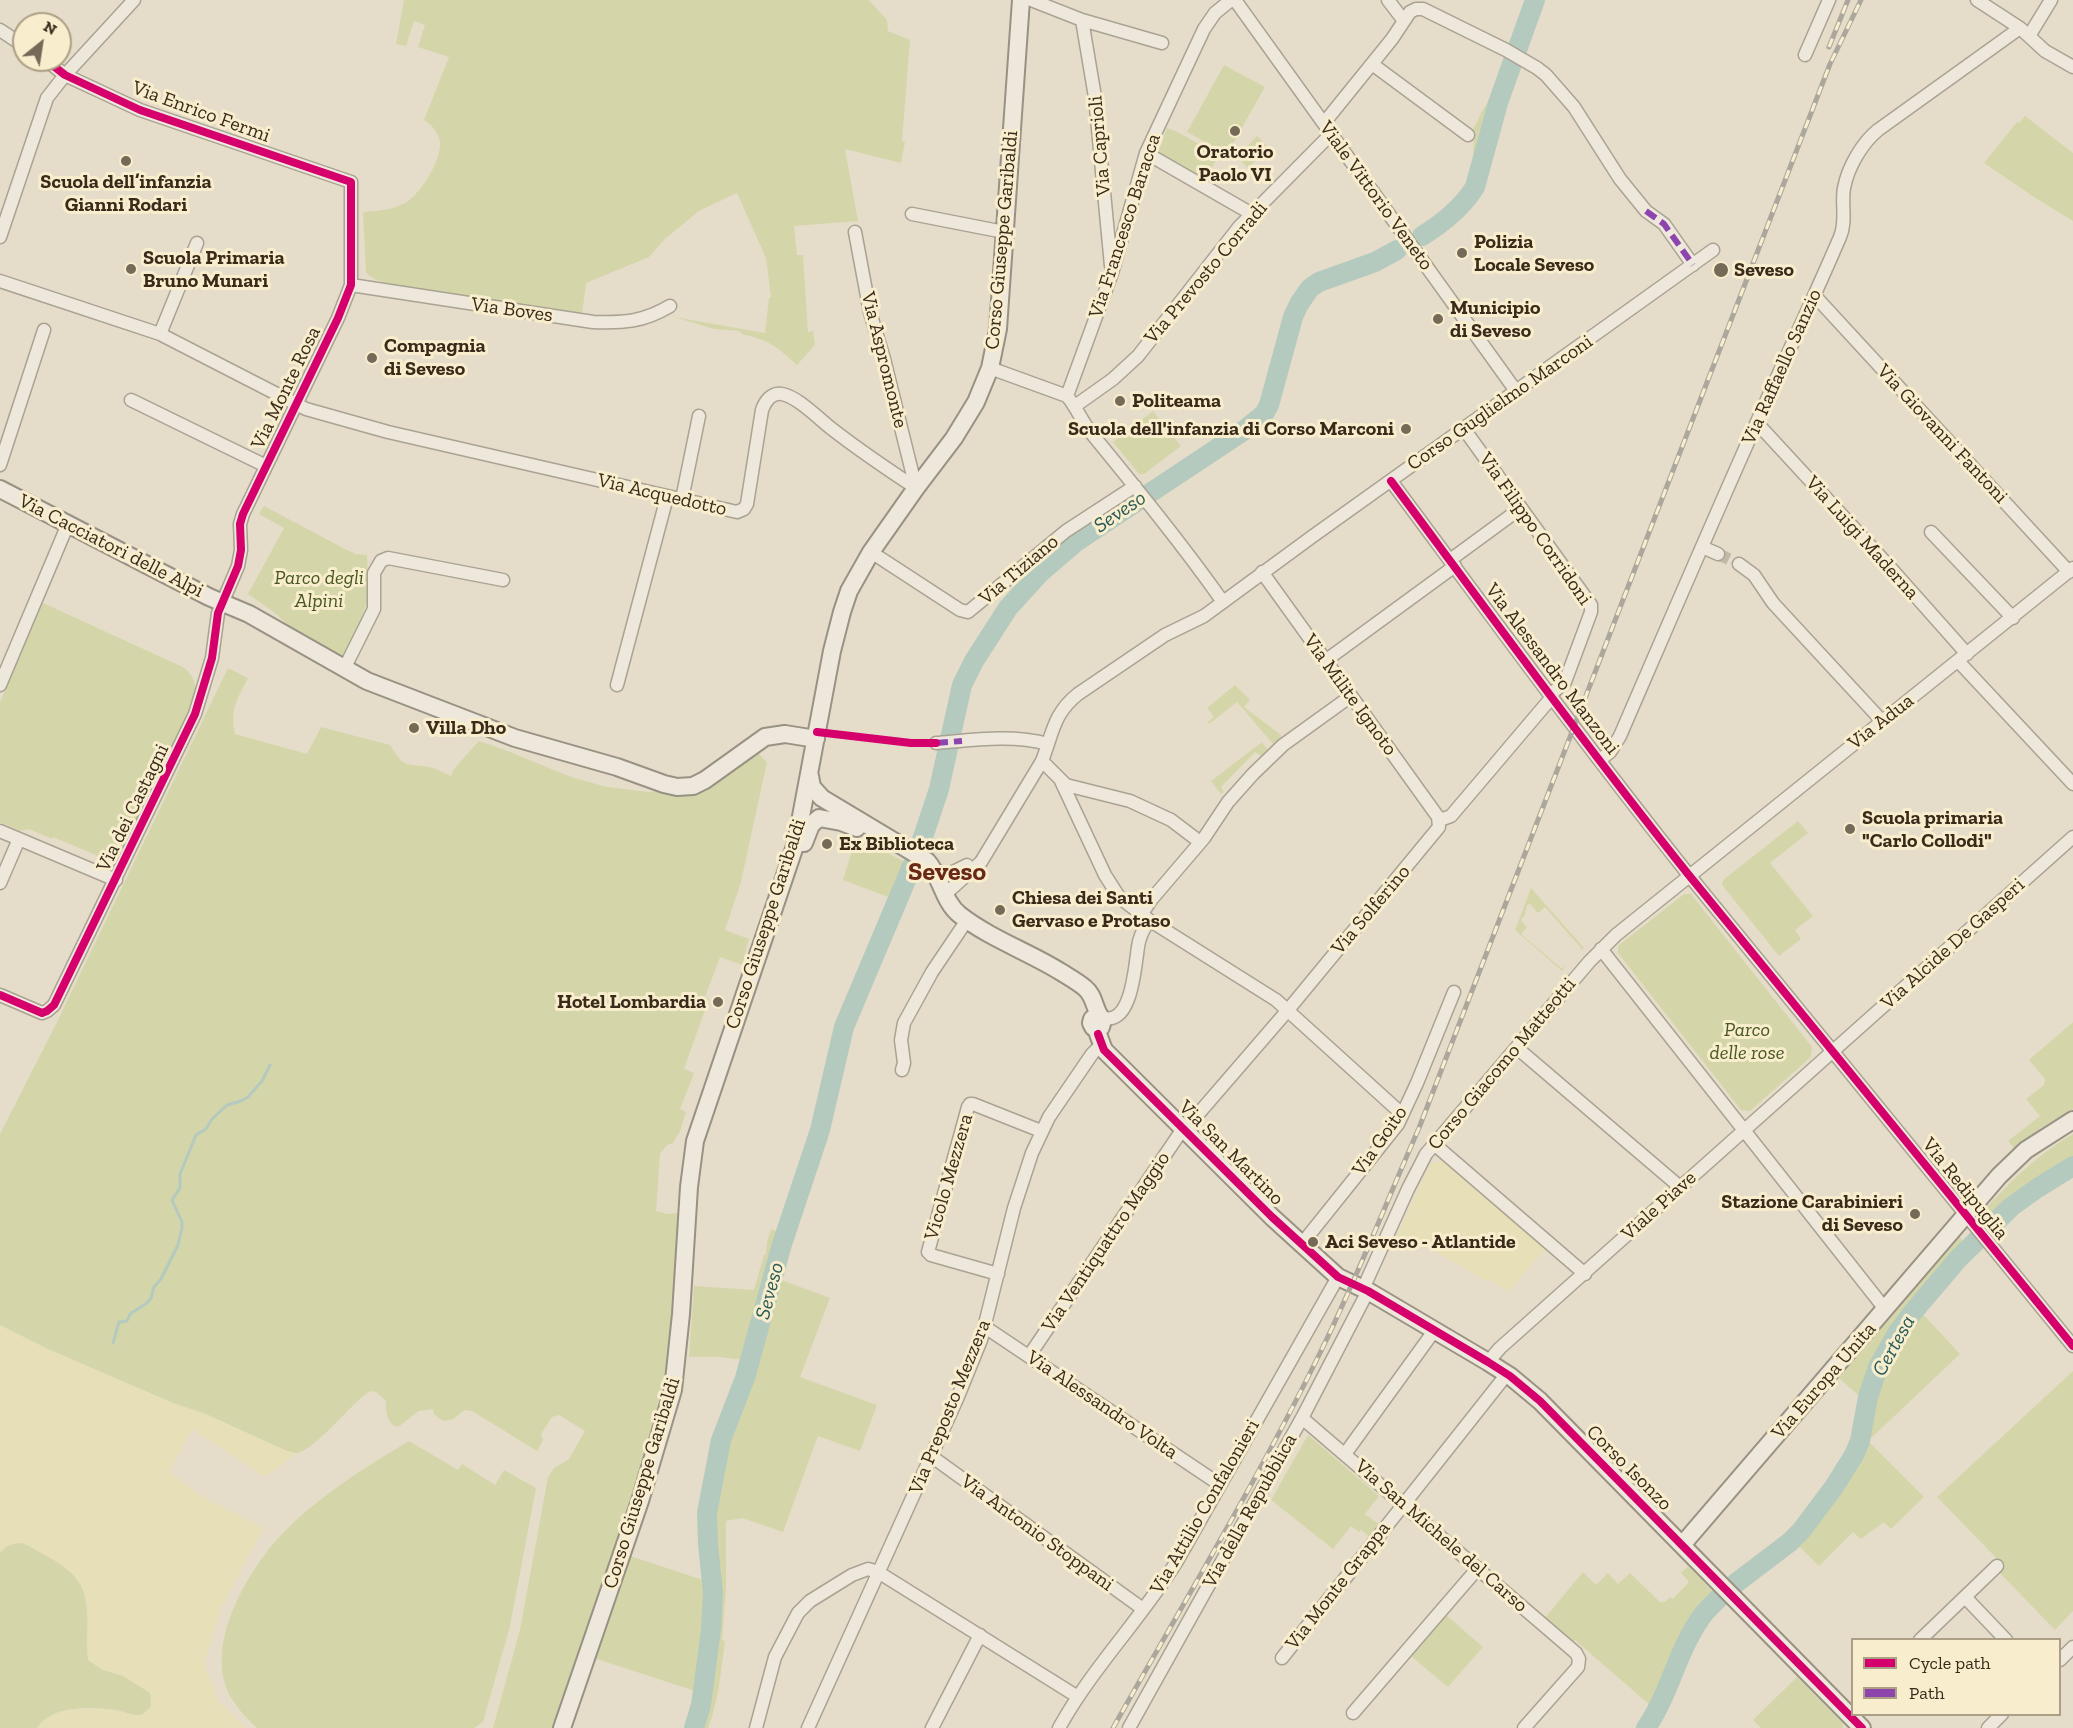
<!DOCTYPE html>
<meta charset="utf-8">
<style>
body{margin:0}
#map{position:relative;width:2073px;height:1728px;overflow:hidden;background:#e5ddc9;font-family:"Zilla Slab",serif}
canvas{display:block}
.legend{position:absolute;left:1851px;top:1638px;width:210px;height:78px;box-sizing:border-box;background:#f8edcd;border:2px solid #ac9f85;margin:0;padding:8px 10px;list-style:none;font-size:18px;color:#392a1a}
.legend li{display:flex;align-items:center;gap:12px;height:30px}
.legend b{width:30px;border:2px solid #ac9f85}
.north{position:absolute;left:12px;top:12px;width:60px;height:60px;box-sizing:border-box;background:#f8edcd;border:2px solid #ac9f85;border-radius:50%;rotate:30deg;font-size:16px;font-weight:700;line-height:24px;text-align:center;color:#392a1a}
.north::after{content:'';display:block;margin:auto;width:21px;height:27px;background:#756957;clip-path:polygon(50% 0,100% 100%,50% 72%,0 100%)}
</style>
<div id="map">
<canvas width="2073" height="1728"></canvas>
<ul class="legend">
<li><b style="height:8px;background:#d6006c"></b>Cycle path</li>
<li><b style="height:8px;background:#8e44ad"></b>Path</li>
</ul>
<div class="north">N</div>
</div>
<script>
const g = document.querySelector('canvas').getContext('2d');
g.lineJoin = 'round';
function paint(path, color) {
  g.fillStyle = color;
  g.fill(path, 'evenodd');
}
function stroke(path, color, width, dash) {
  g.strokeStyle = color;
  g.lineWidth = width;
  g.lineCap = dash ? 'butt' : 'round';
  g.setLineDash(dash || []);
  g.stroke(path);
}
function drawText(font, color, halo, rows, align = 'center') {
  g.font = font + ' "Zilla Slab",serif';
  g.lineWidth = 6;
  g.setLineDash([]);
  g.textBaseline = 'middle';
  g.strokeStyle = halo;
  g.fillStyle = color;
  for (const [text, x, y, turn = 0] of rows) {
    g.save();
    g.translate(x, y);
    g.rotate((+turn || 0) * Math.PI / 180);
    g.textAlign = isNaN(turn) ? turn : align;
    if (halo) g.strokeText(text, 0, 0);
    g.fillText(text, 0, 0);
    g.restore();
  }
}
paint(new Path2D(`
 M 1442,1161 L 1545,1249 L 1508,1292 L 1490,1280 L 1488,1282 L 1419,1242 L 1417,1246 L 1395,1236 L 1398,1233 L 1430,1164 Z
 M 0,1325 L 48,1349 L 173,1403 L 206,1414 L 287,1451 L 297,1453 L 265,1477 L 192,1429 L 169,1472 L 203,1497 L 263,1528 L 222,1606 L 204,1663 L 218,1701 L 246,1728 L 37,1728 L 43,1720 L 51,1715 L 66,1710 L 103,1708 L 133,1714 L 146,1711 L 151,1706 L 151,1699 L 113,1672 L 103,1670 L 88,1660 L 86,1640 L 87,1600 L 37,1551 L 22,1543 L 10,1545 L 4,1548 L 0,1553 Z`), '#e7dfb7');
paint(new Path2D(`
 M 404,0 L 869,0 L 887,20 L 888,31 L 910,40 L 902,141 L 905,142 L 901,163 L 845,149 L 858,221 L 794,226 L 797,255 L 803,255 L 808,332 L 813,331 L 815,345 L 797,365 C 776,346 769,340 742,334 L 739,331 L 714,329 L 674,317 L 765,333 L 769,298 L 771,297 L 766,258 L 737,193 L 699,211 L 665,239 L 649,257 L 586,283 L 582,315 L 394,286 C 385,282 371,280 366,272 L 363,212 C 378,211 392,210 405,203 C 420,195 441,161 440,143 C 439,133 432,125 424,120 L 449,57 L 418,47 L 425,25 L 414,21 L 406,46 L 396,44 Z
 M 1224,65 L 1265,87 L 1227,154 L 1187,132 Z
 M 1493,99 L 1470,173 L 1473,158 L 1474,132 L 1472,130 C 1480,120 1481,106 1493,99 Z
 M 2025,116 L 2073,153 L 2073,221 L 2034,197 L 1984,163 L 2017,122 L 2019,123 Z
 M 1167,128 L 1176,131 L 1219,155 L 1205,179 L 1158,152 Z
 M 1257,136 L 1268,147 L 1248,168 L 1237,157 Z
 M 1153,411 L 1181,446 L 1144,474 L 1139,474 L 1113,442 Z
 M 264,506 L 345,549 L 356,554 L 367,555 L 369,594 L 361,621 L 341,658 L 294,631 L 275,613 L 248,594 L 284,528 L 259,514 Z
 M 43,603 L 185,668 C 196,680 197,687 195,702 L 119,858 L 110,861 L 53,837 L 52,839 L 29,829 L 20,831 L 0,822 L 0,702 Z
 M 228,668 L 248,678 C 237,700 230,708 235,734 L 307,754 L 321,727 L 390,745 C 405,769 404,763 429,767 C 436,768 444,773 451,776 L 453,770 L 479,741 L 505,750 L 571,777 L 607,787 L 649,792 L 662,791 L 676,794 L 698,792 L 754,749 L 767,762 L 741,882 L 725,930 L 749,939 L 742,965 L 720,957 L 705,997 L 709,999 L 684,1069 L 694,1073 L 680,1109 L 686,1112 L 680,1131 L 673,1143 L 667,1145 L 660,1154 L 656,1211 L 668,1214 L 680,1213 L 667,1388 L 642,1467 L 554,1728 L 493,1728 L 520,1630 L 548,1477 L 554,1468 L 569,1459 L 585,1431 L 559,1415 L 552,1417 L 541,1434 L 543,1440 L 537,1451 L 472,1411 L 465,1410 L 453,1419 L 443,1421 L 434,1414 L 433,1409 L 419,1411 L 398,1427 C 386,1424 386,1411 386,1401 L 376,1392 L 370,1391 C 352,1402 314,1452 296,1453 C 293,1453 290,1451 287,1451 L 206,1414 L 173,1403 L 48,1349 L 0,1325 L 0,1134 L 55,1026 Z
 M 1235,685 L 1250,700 L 1244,707 L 1281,735 L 1281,738 L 1273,744 L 1237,702 L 1209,724 L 1207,723 L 1214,717 L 1207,708 Z
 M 1262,742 L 1268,750 L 1261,756 L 1255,752 L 1221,787 L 1224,792 L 1221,794 L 1211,781 Z
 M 1798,821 L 1808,833 L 1770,863 L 1813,916 L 1795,930 L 1801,939 L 1779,956 L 1722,885 L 1723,880 Z
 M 856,837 L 905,862 L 891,898 L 843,880 Z
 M 1531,888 L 1584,948 L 1576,955 L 1582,949 L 1545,907 L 1538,913 L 1530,904 L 1526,906 L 1527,908 L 1525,911 L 1526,913 L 1521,920 L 1527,927 L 1521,934 L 1562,969 L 1568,963 L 1562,971 L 1515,930 Z
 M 1684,894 L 1691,894 L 1812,1047 L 1811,1057 L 1750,1111 L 1741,1110 L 1618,953 L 1618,946 Z
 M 2073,1022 L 2073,1109 L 2042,1127 L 2015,1149 L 2008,1141 L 2040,1116 L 2026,1099 L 2044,1085 L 2045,1079 L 2029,1060 Z
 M 2073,1134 L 2073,1160 L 2027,1187 L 1988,1223 L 1983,1218 L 1982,1213 C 2009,1182 2038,1154 2073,1134 Z
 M 771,1229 L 779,1232 L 744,1360 L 719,1357 L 689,1357 L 694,1286 L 754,1290 L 764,1255 L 766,1254 L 767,1242 Z
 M 1958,1234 L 1964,1243 L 1904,1314 L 1885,1343 L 1861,1398 L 1839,1378 L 1875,1335 L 1873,1333 Z
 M 779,1279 L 830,1298 L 800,1377 L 877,1405 L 860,1451 L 818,1436 L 783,1532 L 742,1518 L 726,1521 L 726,1590 L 722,1640 L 725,1641 C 721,1670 719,1700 708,1728 L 700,1728 L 707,1705 L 712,1676 L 719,1611 L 715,1508 L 720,1471 L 726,1447 L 753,1377 Z
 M 1920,1311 L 1960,1354 L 1868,1441 L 1924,1497 L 1891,1529 L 1884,1522 L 1861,1539 L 1853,1532 L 1819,1566 L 1796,1543 C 1819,1512 1846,1484 1861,1448 C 1867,1434 1868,1418 1871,1403 C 1879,1369 1895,1337 1920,1311 Z
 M 2073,1371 L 2073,1611 L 2055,1630 L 1998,1571 L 2003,1565 L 1937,1497 Z
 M 1308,1435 L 1379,1496 L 1365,1514 L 1380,1525 L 1370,1537 L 1361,1530 L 1359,1532 L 1351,1526 L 1333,1549 L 1271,1500 Z
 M 409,1441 L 458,1470 L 462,1464 L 495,1485 L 504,1470 L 536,1488 L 510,1626 L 483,1722 L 474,1728 L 257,1728 C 243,1715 228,1699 224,1680 C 212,1631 251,1566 284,1532 C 318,1497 367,1466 409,1441 Z
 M 22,1543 L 29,1546 C 42,1554 58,1561 69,1571 C 96,1594 84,1629 88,1660 L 103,1670 L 123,1676 L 150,1693 L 151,1706 C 148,1710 144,1714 140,1715 C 133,1716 123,1711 116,1710 C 92,1707 53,1704 37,1728 L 0,1728 L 0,1553 C 6,1545 12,1544 22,1543 Z
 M 627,1555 L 706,1581 L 706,1612 L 695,1691 L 594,1658 Z
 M 1688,1566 L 1715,1594 C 1689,1620 1676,1653 1662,1687 C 1656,1701 1651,1715 1641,1728 L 1635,1728 L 1651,1706 L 1575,1640 L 1573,1642 L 1545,1618 L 1583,1572 L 1596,1585 L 1608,1573 L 1618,1584 L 1630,1573 L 1660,1602 L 1665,1602 L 1670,1597 L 1673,1599 L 1689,1582 L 1681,1573 Z
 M 1446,1615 L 1483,1647 L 1448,1687 L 1411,1656 Z
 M 1797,1677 L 1843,1723 L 1843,1728 L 1761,1728 L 1753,1720 Z`), '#d4d6aa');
stroke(new Path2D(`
 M 113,1343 L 119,1322 L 127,1321 L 130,1314 L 147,1303 L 151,1298 L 154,1287 L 161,1279 L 178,1245 L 182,1228 L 182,1222 L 172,1200 L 180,1188 L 180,1174 L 196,1135 L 206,1129 L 212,1119 L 227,1105 L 241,1101 L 248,1097 L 262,1081 L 270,1065`), '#b5cabe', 3);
stroke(new Path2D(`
 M 1517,50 L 1535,0
 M 1422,236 C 1443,223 1462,208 1475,187 L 1498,103 L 1513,61
 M 920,846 L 939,789 L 962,685 L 974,661 L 1008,608 L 1040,573 L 1076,542 L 1242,432 L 1264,414 L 1269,405 L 1293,317 L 1299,304 L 1310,288 L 1319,282 L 1375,262 L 1397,250
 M 1736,1583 L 1790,1542 L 1801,1531 L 1834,1487 L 1854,1455 L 1860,1441 L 1868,1397 L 1878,1367 L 1898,1332 L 1913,1312 L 1958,1259 L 2011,1207 L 2036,1189 L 2073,1166
 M 694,1728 L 701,1705 L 711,1630 L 713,1593 L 708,1544 L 707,1513 L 721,1440 L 745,1378 L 782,1244 L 820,1130 L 844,1027 L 912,866
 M 1646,1728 C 1669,1695 1677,1652 1700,1619 C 1705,1611 1712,1605 1719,1598`), '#b5cabe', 20);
stroke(new Path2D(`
 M 1718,554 L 1739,564`), '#c3b9a6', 12, [12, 6]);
const street = new Path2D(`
 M 1031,0 L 1082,20 L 1162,43
 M 1235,0 L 1516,391
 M 1388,0 L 1404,21
 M 1977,0 L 2020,28 L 2045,51 L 2073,67
 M 1082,20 L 1095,97 L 1111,266
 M 0,30 L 24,46
 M 2029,36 L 2051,0
 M 1805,55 L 1829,0
 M 1372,64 L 1468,135
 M 1324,123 L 1392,39 L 1410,12 L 1416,9 L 1423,9 L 1506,50 L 1537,68 L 1546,75 L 1574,107 L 1620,179 L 1646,211 L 1664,224 L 1693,265
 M 1146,153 L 1252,214
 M 912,214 L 1004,232
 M 855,232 L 870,312 L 884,359 L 916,488
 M 0,237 L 47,98 L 65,75 L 134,0
 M 0,281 L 160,334 L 306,409 L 388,432 L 737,512 L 744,509 L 747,504 L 762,410 C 765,401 772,392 782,394 C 798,397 819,419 832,429 C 859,450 887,469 916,488
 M 351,285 L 593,322 C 624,323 643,322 670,306
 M 1815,296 L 2069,572
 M 160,334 L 197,243
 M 990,368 L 1067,396 C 1077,408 1082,422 1092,434 C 1137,489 1182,544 1223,602
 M 1067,396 L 1112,273 L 1146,153 L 1204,29 L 1215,13 L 1231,0
 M 131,400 L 266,466
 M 1075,406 L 1113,379 L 1138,356 L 1239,227 L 1331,134
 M 1757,423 L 1888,565 L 1967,654
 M 1464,429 L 1591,605 L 1591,612 L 1565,682 L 1550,695
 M 0,465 L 44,330
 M 1391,481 C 1489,613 1586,746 1688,874 C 1815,1032 1944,1189 2073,1346
 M 682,499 L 699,416
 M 1931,532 L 2013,618
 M 1702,547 L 1718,554
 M 871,552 L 960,610 L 968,612 L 1066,531 L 1135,486
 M 1450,560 L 1521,508
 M 1739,564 L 1754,575 L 1773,603 L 1882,721
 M 1325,661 L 1455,566
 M 1958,661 L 2073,784
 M 344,669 L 374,609 L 374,573 L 381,561 L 388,558 L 503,580
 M 0,685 L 68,524
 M 617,685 L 667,497
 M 936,743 C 972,740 1013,734 1048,744
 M 1600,760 L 1610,752 L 1620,736 C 1665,632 1710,527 1756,424 C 1784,361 1813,300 1840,237 C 1847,221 1841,204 1844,188 C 1848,167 1862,143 1878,130 L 2020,28
 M 1042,761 C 1053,733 1053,714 1078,694 L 1165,635 L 1204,616 L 1313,536 L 1713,250
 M 1061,781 L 1105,875 L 1119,897 L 1149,920 L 1276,1000 L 1402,1114
 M 1438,817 L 1443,819 L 1451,816 L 1552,697
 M 0,831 L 116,880
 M 967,865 L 943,877 L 941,883 L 942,888 L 947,890 L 951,889 L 981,862 L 1042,761 L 1066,785 L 1130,801 L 1171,820 L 1200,842
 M 0,883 L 19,839
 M 1141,915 L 1151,900 L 1204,838 L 1228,802 L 1253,774 L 1283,745 L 1351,696
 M 1601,949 L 1885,1309
 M 0,995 L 42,1013 L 47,1011 L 54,1005 L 195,714 L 212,658 L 218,613 L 238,566 L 241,550 L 240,524 L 243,514 L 338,318 L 351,285 L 351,182 L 140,110 L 65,75 L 46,60
 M 1101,1017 C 1132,1029 1135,965 1138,947 C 1139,937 1144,928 1149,920
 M 1517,1048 L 1680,1187
 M 902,1070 L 904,1063 L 901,1040 L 904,1023 L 932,972 L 967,920
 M 1434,1144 L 1585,1274
 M 1301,1245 L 1398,1124 L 1417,1083 L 1454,992
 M 998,1274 L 931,1255 L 928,1252 L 968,1107 L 970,1104 L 973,1104 L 1041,1131
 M 1363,1289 L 1408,1189 L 1426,1154 L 1589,962 L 1616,935 L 2073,568
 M 985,1327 L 1219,1484
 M 1029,1356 L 1180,1133 L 1193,1120 L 1288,1010 L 1439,827 L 1438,817 L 1262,572
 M 1488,1362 L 1500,1348 L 2073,837
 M 1302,1418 L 1576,1653 L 1579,1659 L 1578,1667 L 1524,1728
 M 1345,1454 L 1434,1331
 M 931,1456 L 1143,1609
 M 1965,1597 L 2006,1640
 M 1920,1640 L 1997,1566
 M 1282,1658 L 1507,1374
 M 2060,1660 L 2073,1647
 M 1353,1713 L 1478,1568
 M 756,1728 L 775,1657 L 798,1613 L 810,1601 L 852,1575 L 868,1569 L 878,1572 L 1078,1697
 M 808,1728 L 957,1399 L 981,1340 L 1014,1208 L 1032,1153 L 1049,1117 L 1092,1054 L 1101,1045
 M 932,1728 L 980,1635
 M 1059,1728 C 1092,1668 1141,1619 1177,1561 L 1338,1277
 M 1129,1728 L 1302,1418 L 1368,1291
 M 1988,1728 L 2002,1714`);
const secondary = new Path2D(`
 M 0,489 L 209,597 L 249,614 L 367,681 L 515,738 L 617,767 L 664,784 L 677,787 L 693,786 L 705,780 L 765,737 L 785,734 L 816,739
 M 810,776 L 812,787 L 822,798 L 927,861 C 941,876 943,902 960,915 C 991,939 1029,952 1061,972 C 1069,977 1078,982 1085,988 C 1095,996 1094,1010 1102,1019 L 1103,1020 L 1101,1027 L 1093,1027 L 1091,1023 L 1092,1019 L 1096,1016 L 1101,1017
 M 804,843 L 811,825 L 819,818 L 841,822 L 857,828
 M 1098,1034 L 1104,1050 L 1272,1217 L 1338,1277 L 1368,1291 L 1488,1362 L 1510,1376 L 1540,1401 L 1862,1728
 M 1682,1545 L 1999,1176 L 2026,1150 L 2073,1120
 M 562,1728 L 640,1501 L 673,1390 L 681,1314 L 689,1187 L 695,1141 L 796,843 L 832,651 L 842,612 L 849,591 L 871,552 L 916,488 L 954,438 L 976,402 L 990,368 L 998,329 L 1021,0`);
stroke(street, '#aaa293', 15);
stroke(secondary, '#999183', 20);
stroke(street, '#ede8db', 12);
stroke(secondary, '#ede8db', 16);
const rail = new Path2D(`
 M 1829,47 L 1848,0
 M 1113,1728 C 1183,1604 1257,1481 1320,1353 C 1356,1280 1386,1203 1419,1128 L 1830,64 L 1861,0`);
stroke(rail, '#aba79c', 5);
stroke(rail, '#f8edcd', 3, [9]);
stroke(new Path2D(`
 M 1646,211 L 1664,224 L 1693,265
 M 936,743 L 962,741`), '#8e44ad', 6, [12, 6]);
stroke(new Path2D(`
 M 1391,481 C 1489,613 1586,746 1688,874 C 1815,1032 1944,1189 2073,1346
 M 817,732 L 911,743 L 936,743
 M 0,995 L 42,1013 L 47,1011 L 54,1005 L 195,714 L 212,658 L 218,613 L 238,566 L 241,550 L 240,524 L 243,514 L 338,318 L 351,285 L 351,182 L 140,110 L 65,75 L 46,60
 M 1098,1034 L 1104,1050 L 1272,1217 L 1338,1277 L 1368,1291 L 1488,1362 L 1510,1376 L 1540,1401 L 1862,1728`), '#d6006c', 8);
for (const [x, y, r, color] of [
 [1235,131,6,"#756957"],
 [126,161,6,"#756957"],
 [1462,253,6,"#756957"],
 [131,269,6,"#756957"],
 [1721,270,8,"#756957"],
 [1438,319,6,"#756957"],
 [372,358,6,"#756957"],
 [1120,401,6,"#756957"],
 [1406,429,6,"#756957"],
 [414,728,6,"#756957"],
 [1850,829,6,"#756957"],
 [827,844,6,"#756957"],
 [1000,910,6,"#756957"],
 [718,1002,6,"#756957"],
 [1915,1214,6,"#756957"],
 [1313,1242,6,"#756957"]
]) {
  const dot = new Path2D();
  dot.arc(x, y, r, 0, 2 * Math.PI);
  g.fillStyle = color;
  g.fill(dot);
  stroke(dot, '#f8edcd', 2);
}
drawText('20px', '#392a1a', '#f8edcd', [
 ["Via Enrico Fermi",201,112,20],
 ["Via Caprioli",1100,146,-95],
 ["Viale Vittorio Veneto",1376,196,54],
 ["Via Francesco Baracca",1125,226,-72],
 ["Corso Giuseppe Garibaldi",1002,240,-85],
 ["Via Prevosto Corradi",1206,273,-50],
 ["Via Boves",512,310,8],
 ["Via Aspromonte",884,360,76],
 ["Via Raffaello Sanzio",1782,367,-66],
 ["Via Monte Rosa",286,388,-64],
 ["Corso Guglielmo Marconi",1500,403,-35],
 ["Via Giovanni Fantoni",1942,434,47],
 ["Via Acquedotto",662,495,13],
 ["Via Filippo Corridoni",1535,529,55],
 ["Via Luigi Maderna",1862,538,48],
 ["Via Cacciatori delle Alpi",111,546,27],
 ["Via Tiziano",1019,570,-40],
 ["Via Alessandro Manzoni",1552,669,53],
 ["Via Milite Ignoto",1350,695,54],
 ["Via Adua",1881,722,-38],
 ["Via dei Castagni",133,808,-64],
 ["Via Solferino",1371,910,-50],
 ["Corso Giuseppe Garibaldi",766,924,-72],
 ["Via Alcide De Gasperi",1953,944,-42],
 ["Corso Giacomo Matteotti",1502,1064,-50],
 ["Via Goito",1380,1141,-55],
 ["Via San Martino",1231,1153,45],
 ["Vicolo Mezzera",949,1177,-74],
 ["Via Redipuglia",1965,1189,51],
 ["Viale Piave",1659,1206,-42],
 ["Via Ventiquattro Maggio",1106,1242,-56],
 ["Via Europa Unita",1824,1381,-49],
 ["Via Alessandro Volta",1102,1405,34],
 ["Via Preposto Mezzera",950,1407,-68],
 ["Corso Isonzo",1629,1468,45],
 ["Corso Giuseppe Garibaldi",642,1483,-73],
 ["Via Attilio Confalonieri",1205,1507,-60],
 ["Via della Repubblica",1250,1511,-61],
 ["Via Antonio Stoppani",1037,1533,36],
 ["Via San Michele del Carso",1441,1536,41],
 ["Via Monte Grappa",1338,1586,-52]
]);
drawText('bold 20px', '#392a1a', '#f8edcd', [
 ["Oratorio",1235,152,"center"],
 ["Paolo VI",1235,175,"center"],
 ["Scuola dell’infanzia",126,182,"center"],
 ["Gianni Rodari",126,205,"center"],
 ["Polizia",1474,242],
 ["Locale Seveso",1474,265],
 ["Scuola Primaria",143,258],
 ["Bruno Munari",143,281],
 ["Seveso",1734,270],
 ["Municipio",1450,308],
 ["di Seveso",1450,331],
 ["Compagnia",384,346],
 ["di Seveso",384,369],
 ["Politeama",1132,401],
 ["Scuola dell'infanzia di Corso Marconi",1394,429,"right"],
 ["Villa Dho",426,728],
 ["Scuola primaria",1862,818],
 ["\"Carlo Collodi\"",1862,841],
 ["Ex Biblioteca",839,844],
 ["Chiesa dei Santi",1012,898],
 ["Gervaso e Protaso",1012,921],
 ["Hotel Lombardia",706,1002,"right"],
 ["Stazione Carabinieri",1903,1202,"right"],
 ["di Seveso",1903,1225,"right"],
 ["Aci Seveso - Atlantide",1325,1242]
], 'left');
drawText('italic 20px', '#47571f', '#f8edcd', [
 ["Parco degli",319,578],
 ["Alpini",319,601],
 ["Parco",1747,1030],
 ["delle rose",1747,1053]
]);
drawText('italic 21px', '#285a58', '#f8edcd', [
 ["Seveso",1120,512,-34],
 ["Seveso",770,1291,-75],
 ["Certesa",1894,1346,-61]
]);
drawText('bold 26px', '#692916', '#f8edcd', [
 ["Seveso",947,873]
]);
</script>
